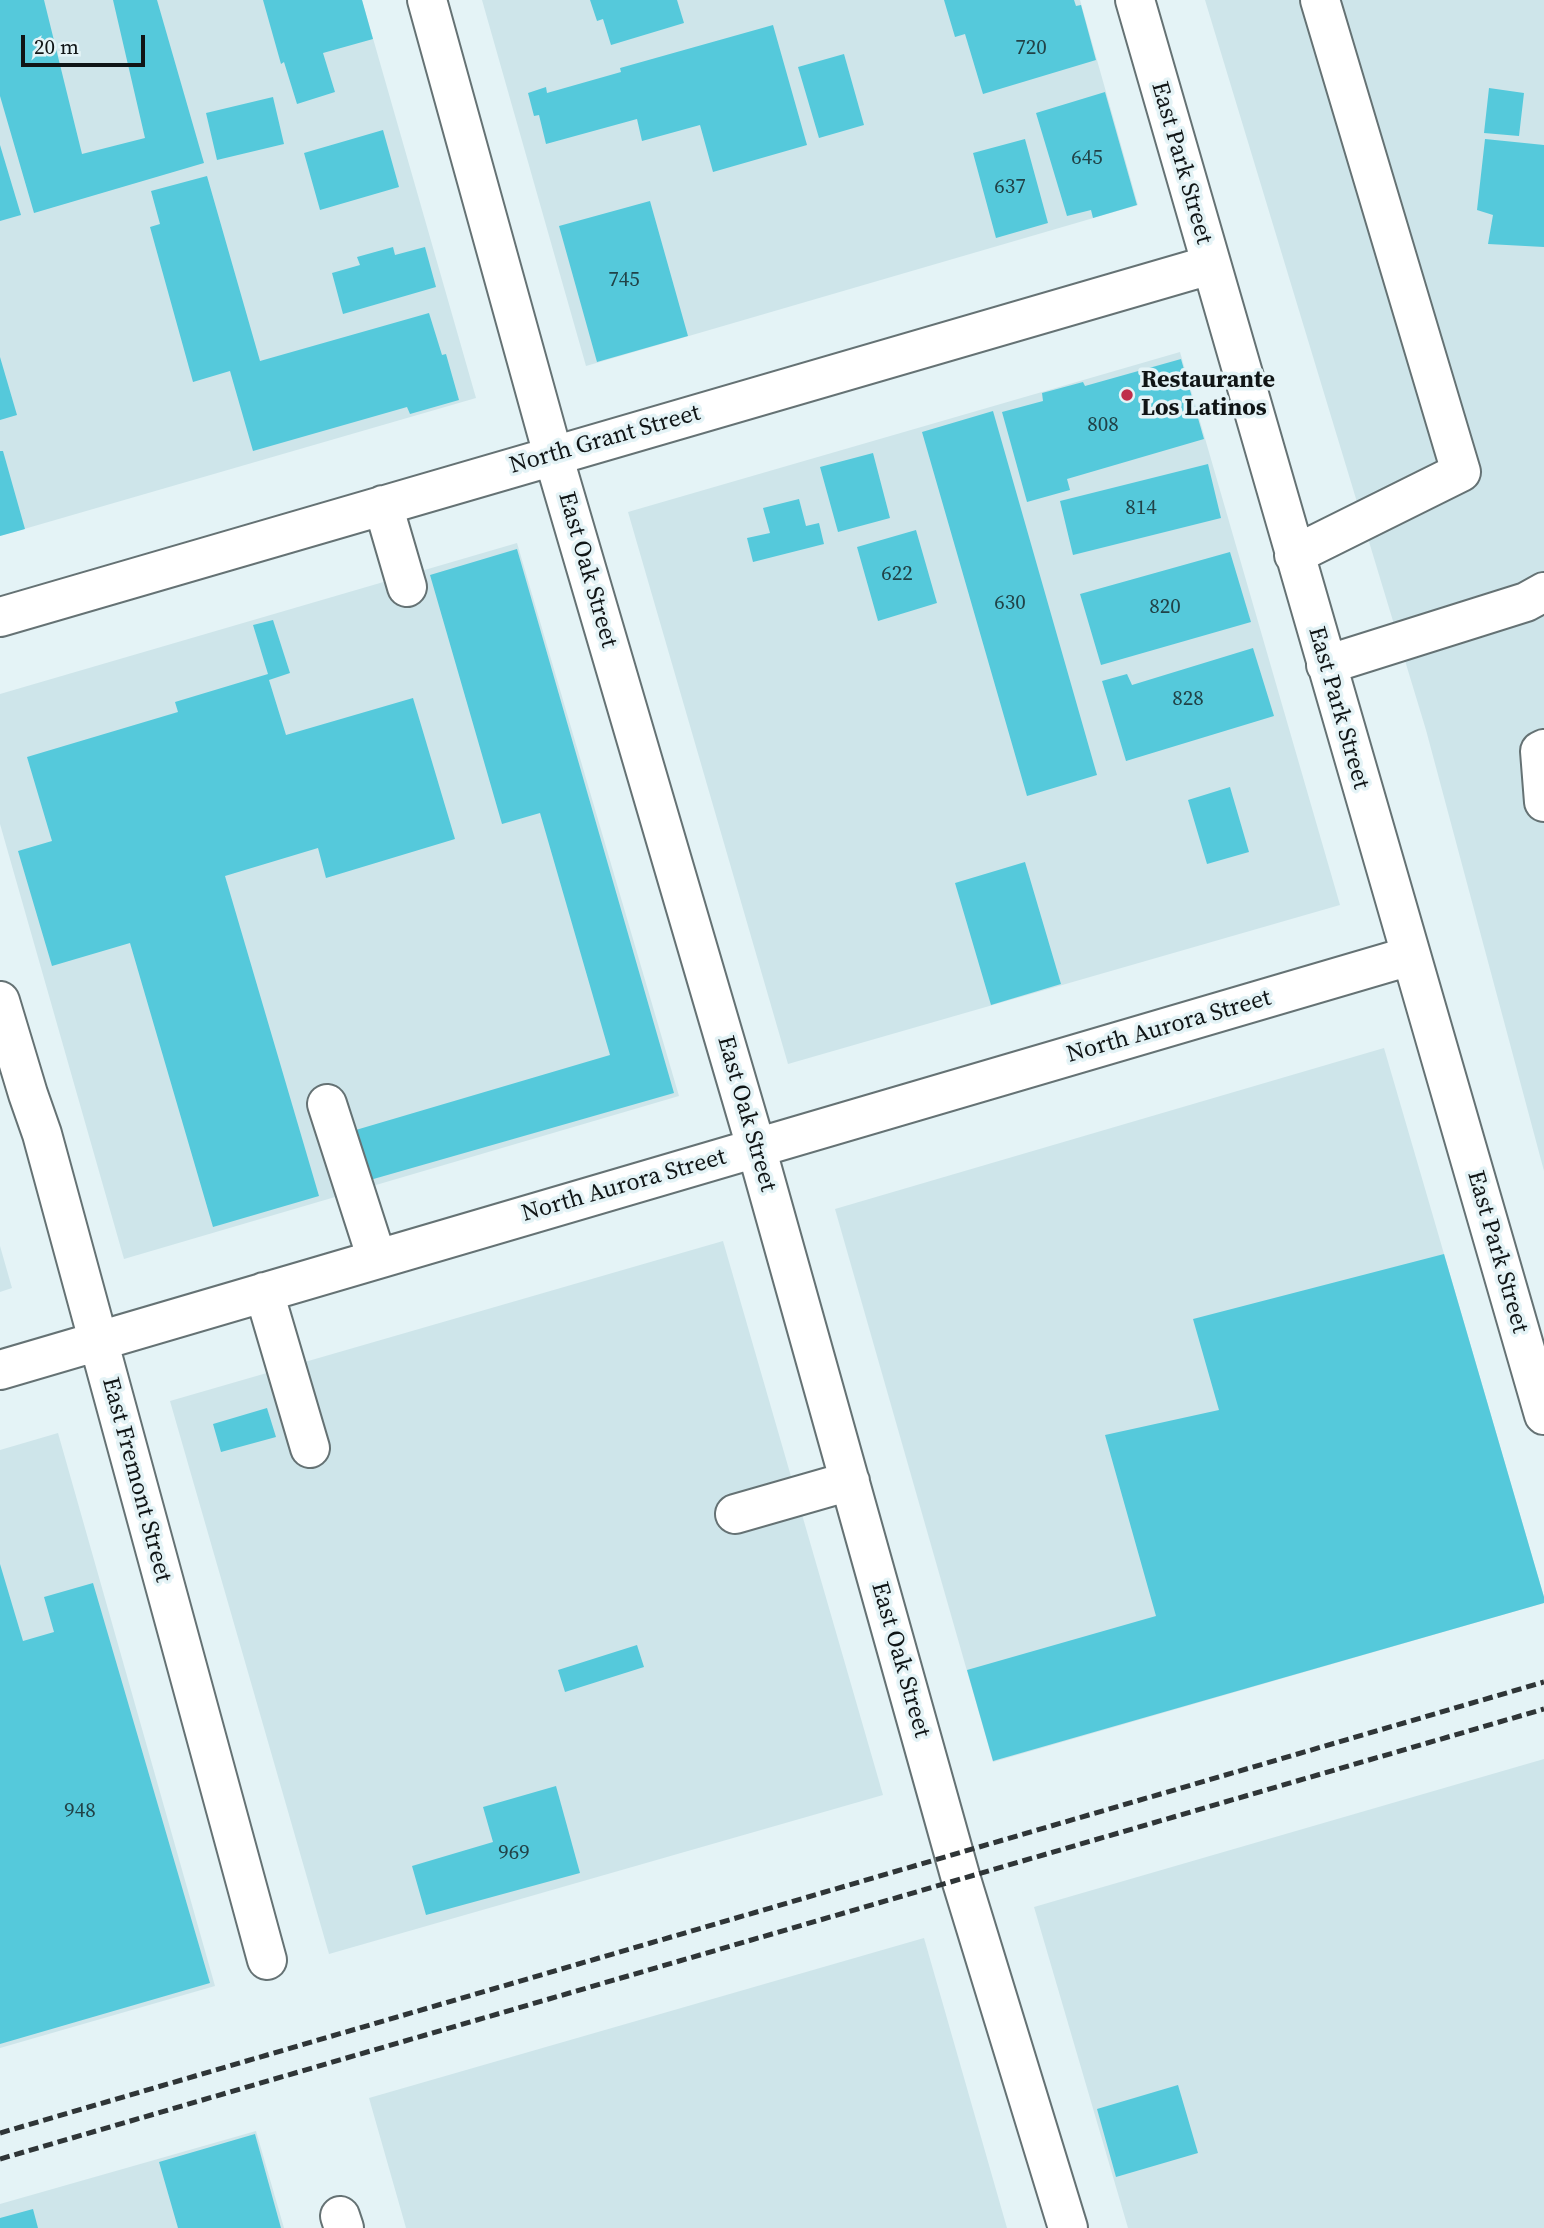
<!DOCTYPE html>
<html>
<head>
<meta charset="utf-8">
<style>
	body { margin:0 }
	#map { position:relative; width:1544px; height:2228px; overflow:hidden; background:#e4f3f6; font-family:"Source Serif 4",serif }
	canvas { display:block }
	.scale { position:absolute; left:21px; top:35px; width:124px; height:32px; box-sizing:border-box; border:4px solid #101516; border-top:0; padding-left:9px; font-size:21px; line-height:24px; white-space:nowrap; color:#101516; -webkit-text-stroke:5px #e4f3f6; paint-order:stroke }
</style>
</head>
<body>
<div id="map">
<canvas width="1544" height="2228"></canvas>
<div class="scale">20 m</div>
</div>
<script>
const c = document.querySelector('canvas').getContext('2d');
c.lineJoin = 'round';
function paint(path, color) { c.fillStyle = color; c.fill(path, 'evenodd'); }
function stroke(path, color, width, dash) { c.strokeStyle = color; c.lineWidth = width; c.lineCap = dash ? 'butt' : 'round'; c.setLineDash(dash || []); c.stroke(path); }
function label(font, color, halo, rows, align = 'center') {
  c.font = font + ' "Source Serif 4",serif'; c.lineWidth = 7; c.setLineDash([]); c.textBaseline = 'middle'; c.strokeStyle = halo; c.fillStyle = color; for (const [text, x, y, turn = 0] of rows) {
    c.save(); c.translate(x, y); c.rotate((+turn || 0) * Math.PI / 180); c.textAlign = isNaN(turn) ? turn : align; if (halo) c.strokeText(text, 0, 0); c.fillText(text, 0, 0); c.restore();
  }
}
paint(new Path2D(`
	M0,0H362L476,398L0,536Z
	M482,0H1080L1138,205L586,366Z
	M1205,0H1544V1171L1426,730Z
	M1180,352L1340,905L788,1064L628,512Z
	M517,543L679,1096L124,1259L0,824V694Z
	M1384,1048L1544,1597V1603L993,1762L835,1209Z
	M723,1241L883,1795L329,1954L170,1401Z
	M0,1246L12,1288L0,1292Z
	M58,1433L215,1986L0,2048V1450Z
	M1544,1759V2228H1128L1034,1907Z
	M924,1938L1007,2228H406L369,2098Z
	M256,2131L284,2228H0V2204Z`), '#cee5ea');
paint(new Path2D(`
	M0,0H44L82,154L145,138L113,0H157L204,163L34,213L0,96Z
	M263,0H362L373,39L323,53L335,92L297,104L284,62L281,64Z
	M590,0H677L684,23L611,45L603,19L597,21Z
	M944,0H1074L1076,6L1081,5L1096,60L983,94L965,34L955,37Z
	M773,25L807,145L713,172L700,125L642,141L637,119L546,144L539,115L534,116L528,93L546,87L547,93L621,72L620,68Z
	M844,54L864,125L819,138L798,67Z
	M1489,88L1524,93L1519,136L1484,133Z
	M1105,92L1137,205L1093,218L1091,210L1067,216L1036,113Z
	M273,97L284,144L217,160L206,113Z
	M383,130L399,187L320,210L304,153Z
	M1025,139L1048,223L996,238L973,153Z
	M1485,139L1544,145V247L1488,244L1493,215L1477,210Z
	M0,145L21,215L0,221Z
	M207,176L260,361L429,313L442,355L446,354L459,400L410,414L407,407L253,451L230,371L193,382L150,227L160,224L151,191Z
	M650,201L688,336L597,362L559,226Z
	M393,247L395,255L425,247L436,287L343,314L332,273L360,265L357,257Z
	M0,357L17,415L0,420Z
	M1181,359L1204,439L1067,479L1070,490L1027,502L1002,412L1043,401L1042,393L1083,382L1085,386Z
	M993,411L1097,775L1027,796L922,432Z
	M0,451H3L25,529L0,536Z
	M873,453L890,518L838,532L820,467Z
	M1208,464L1221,518L1073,555L1060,501Z
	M799,499L806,526L819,523L824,544L753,562L747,538L770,533L763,508Z
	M916,530L937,603L878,621L857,547Z
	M517,549L674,1093L363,1182L349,1132L610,1055L540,813L502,824L430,575Z
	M1230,552L1251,622L1101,665L1080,594Z
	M273,620L290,673L269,680L286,735L413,698L455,839L326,878L318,848L225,876L319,1196L213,1227L130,943L52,966L18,851L52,841L27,757L178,712L175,702L268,674L253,625Z
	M1253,648L1274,716L1126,761L1102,681L1127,674L1132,685Z
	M1230,787L1249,852L1207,864L1188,800Z
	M1025,862L1061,984L991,1005L955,883Z
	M1444,1254L1544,1597V1603L993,1761L967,1670L1156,1616L1105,1435L1219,1410L1193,1319Z
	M267,1408L276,1437L221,1452L213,1424Z
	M0,1564L23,1641L54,1632L44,1597L93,1583L210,1983L0,2044Z
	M637,1645L644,1667L565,1692L558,1670Z
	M556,1786L580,1873L426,1915L412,1866L493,1842L483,1807Z
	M1178,2085L1198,2153L1116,2177L1097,2109Z
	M255,2134L281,2228H178L159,2162Z
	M33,2209L38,2228H0V2218Z`), '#55c9db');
const minor = new Path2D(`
	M427,0L553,455L756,1147L961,1879L1068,2228
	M1135,0L1544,1415
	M383,505L407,587
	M1294,555L1461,472L1320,0
	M0,617L1210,265
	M1326,665L1526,602L1544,592
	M1544,749L1540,751L1544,802
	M0,1001L28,1094L42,1134L267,1960
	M327,1104L377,1259
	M264,1292L310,1448
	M0,1370L1410,956
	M735,1514L850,1481
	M340,2216L344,2228`);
stroke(minor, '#657274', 42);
stroke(minor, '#fff', 38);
stroke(new Path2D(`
	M0,2133L1544,1682
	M0,2159L1544,1709`), '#2f3537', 5, [10, 5]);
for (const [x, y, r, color] of [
	[1127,395,7,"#bf2e4b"]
]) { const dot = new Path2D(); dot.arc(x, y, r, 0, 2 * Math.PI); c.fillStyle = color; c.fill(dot); stroke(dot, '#e4f3f6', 2.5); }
label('21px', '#214247', null, [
	["720",1031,49],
	["645",1087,159],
	["637",1010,188],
	["745",624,281],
	["808",1103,426],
	["814",1141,509],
	["622",897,575],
	["630",1010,604],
	["820",1165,608],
	["828",1188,700],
	["948",80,1812],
	["969",514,1854]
]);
label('24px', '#101516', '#e4f3f6', [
	["East Park Street",1181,163,74],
	["North Grant Street",605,440,-16],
	["East Oak Street",587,570,74],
	["East Park Street",1338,708,74],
	["North Aurora Street",1169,1027,-16],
	["East Oak Street",746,1114,74],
	["North Aurora Street",624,1186,-16],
	["East Park Street",1497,1252,74],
	["East Fremont Street",136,1480,75],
	["East Oak Street",900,1660,74]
]);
label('bold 24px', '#101516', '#e4f3f6', [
	["Restaurante",1141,381],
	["Los Latinos",1141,409]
], 'left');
</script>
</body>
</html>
